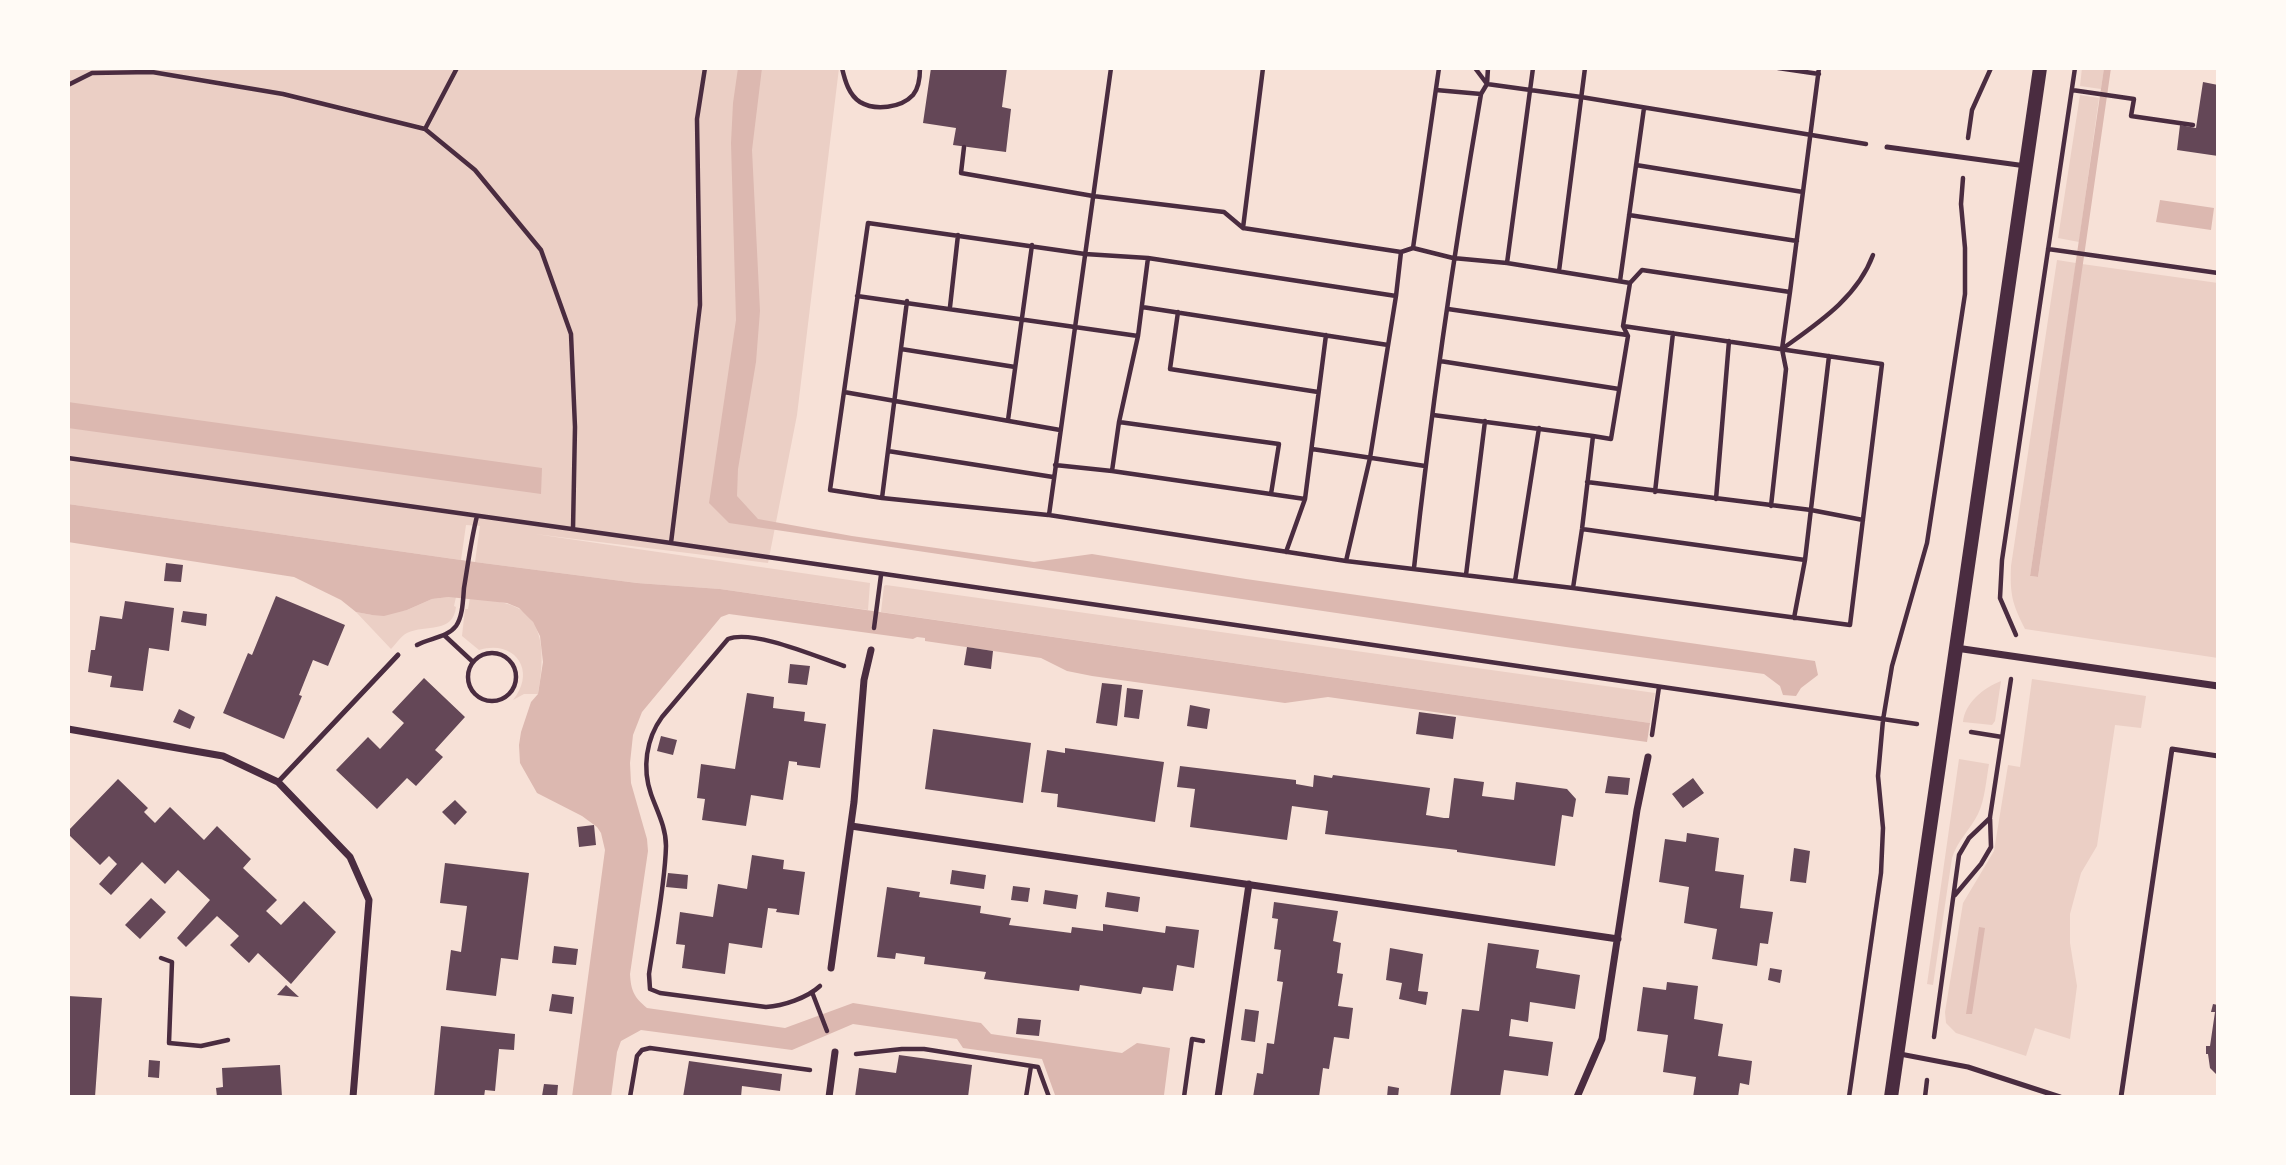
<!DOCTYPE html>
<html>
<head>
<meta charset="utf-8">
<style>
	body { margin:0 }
	#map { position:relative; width:2286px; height:1165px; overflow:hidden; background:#f7e1d7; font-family:"Fira Sans",sans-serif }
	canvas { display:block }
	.frame { position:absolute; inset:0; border:70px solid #fffaf5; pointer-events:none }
</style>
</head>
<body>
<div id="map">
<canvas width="2286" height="1165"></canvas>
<div class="frame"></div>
</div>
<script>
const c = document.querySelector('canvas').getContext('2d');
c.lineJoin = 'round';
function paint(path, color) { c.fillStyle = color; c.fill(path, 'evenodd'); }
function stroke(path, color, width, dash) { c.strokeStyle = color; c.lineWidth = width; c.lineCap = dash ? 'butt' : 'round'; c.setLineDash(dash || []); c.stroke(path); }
paint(new Path2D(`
	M68,68H839L797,415L768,563L535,534L870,583L868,610L720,589L637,583L475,562L480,526L466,525L461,560L68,504Z
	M2082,68H2104L2101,89L2080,86Z
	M2080,95L2099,98L2079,242L2058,238Z
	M2057,260L2076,263L2030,576L2038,577L2082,264L2218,283V658L2025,629C2012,603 2010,595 2011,566Z
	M886,585L1655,693L1650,723L881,612L884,586Z
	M449,597H456L454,606L456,607C453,634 426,624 407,633C401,636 396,644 391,649L356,612L372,615L407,610L432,599Z
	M470,598C482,600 496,600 508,604C548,616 544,661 538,694H524L513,700C537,671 515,639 479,650L462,636L465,609H468Z
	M2032,679L2146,696L2141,728L2115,725L2097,846L2081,873L2070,914V943L2077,986L2070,1039L2035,1028L2026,1056L1956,1033L1946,1023L1945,1012L1963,903L1994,851L2008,765L2020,767Z
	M2001,681L1995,721L1992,725L1963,722C1965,703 1983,688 2001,681Z
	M1959,759L1989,764C1986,781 1985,799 1978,814C1970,830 1957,841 1952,858L1933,985L1927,984Z`), '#ebcfc5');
paint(new Path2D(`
	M738,68H762L752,150L760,311L756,362L738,469L737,496L758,519L852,536L1034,562L1092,554L1246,579L1815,661L1818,675L1801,688L1796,696L1783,695L1780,686L1764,674L1566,647L729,523L709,503L736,320L731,143L733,103Z
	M2104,68H2111L2038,577L2030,576Z
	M2160,200L2214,208L2211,230L2156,222Z
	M68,402L542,468L541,494L68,428Z
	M68,504L475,562L637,583L720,589L1650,723L1647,742L1328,697L1285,703L1092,676L1067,671L1041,658L925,641V638L917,637L913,639L729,614L721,617L642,712L633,735L630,763L631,783L647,839L648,851L630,974C631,991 634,997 647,1008L785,1028L853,1003L981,1023L991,1034L1122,1053L1137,1043L1170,1048L1164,1095H1055L1042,1059L963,1048L957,1039L853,1024L792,1050L641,1030L621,1041L617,1052L611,1097H572L605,850L601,833L597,827L582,816L537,793L520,763L519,745L521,732L531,702L538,694L543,662L540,636L533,622L519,608L507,603L449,597L432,599L407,610L384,616L372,615L356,612L341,600L294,577L68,542Z
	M1979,927L1985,928L1972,1014H1966Z`), '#dcb8b0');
paint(new Path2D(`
	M931,68H1007L1002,107L1011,109L1006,152L953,145L956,128L923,123Z
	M2203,82L2218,85V156L2177,150L2180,125L2196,128Z
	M166,563L183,565L181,582L164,581Z
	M276,596L345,625L328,666L313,660L299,695L302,696L284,739L223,713L248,653L252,655Z
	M125,601L174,608L169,651L149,648L143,691L110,687L112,676L88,672L91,650H95L100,616L122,619Z
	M183,611L207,614L206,626L181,622Z
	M967,647L993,651L991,669L964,665Z
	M790,664L810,666L807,685L788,683Z
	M424,678L465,717L435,750L443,757L416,786L407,778L377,809L336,770L368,737L380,749L404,723L392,712Z
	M1102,683L1122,685L1117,726L1096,723Z
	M1127,688L1143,690L1139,719L1124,717Z
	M747,693L774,697L773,708L805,712L804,721L826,724L820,768L797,765V762L789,761L783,800L751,795L746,826L702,820L705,799L697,798L701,764L735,769Z
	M1190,705L1210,709L1207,729L1187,726Z
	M179,709L195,717L190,729L173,722Z
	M1419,712L1456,717L1453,739L1416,734Z
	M933,729L1031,743L1023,803L925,789Z
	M661,736L677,740L673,755L657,751Z
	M1065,748L1164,762L1155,822L1057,807L1058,794L1041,792L1047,750L1065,753Z
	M1180,766L1296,780V784L1313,787L1314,775L1332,778L1333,775L1430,788L1426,815L1444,818H1449L1454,778L1484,782L1482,796L1514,800L1516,782L1567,789L1576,799L1573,817L1562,815L1555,866L1457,852V850L1325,834L1328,811L1292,806L1287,840L1190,827L1195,789L1177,787Z
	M1608,776L1630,778L1628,795L1605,793Z
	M1693,778L1704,793L1683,808L1672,794Z
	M118,779L148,808L144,812L155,823L170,807L204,840L217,826L251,859L243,868L277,900L266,911L281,925L304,901L336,932L291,984L258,953L249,963L230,945L239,936L217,916L186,947L177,938L210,900L178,870L165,884L142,862L111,895L99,884L117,864L109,856L100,865L68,834V831Z
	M455,800L467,812L455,825L442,812Z
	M594,825L596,845L579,847L577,827Z
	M1687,833L1719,838L1715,871L1744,875L1740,908L1773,912L1768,944L1760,943L1757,966L1712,959L1717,929L1684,923L1689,887L1659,882L1665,839L1686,842Z
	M1794,848L1810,851L1806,883L1790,881Z
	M752,855L784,860L783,869L805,872L799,915L776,912L777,909L768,908L762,948L729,943L725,974L682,968L685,945L676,944L680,912L713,917L718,884L747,889Z
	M445,863L529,873L518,960L501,958L496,996L446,990L451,950L461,952L467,906L440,903Z
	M952,870L986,875L984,889L950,884Z
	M668,873L688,875L687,889L666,887Z
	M1013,886L1030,888L1028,902L1011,900Z
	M887,887L920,892L919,897L981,906L980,913L1011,918L1009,925L1025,927L1071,933L1072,927L1103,931V924L1165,933L1166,926L1199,930L1194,968L1177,965L1173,991L1143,987L1141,994L1080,985L1079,991L984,979L986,972L924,964L925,957L896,953L895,959L877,957Z
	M1045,890L1078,895L1076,909L1043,904Z
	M1107,892L1140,897L1138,912L1105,907Z
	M151,898L166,912L140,939L125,925Z
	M1274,902L1338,911L1333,941L1341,943L1337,973L1343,974L1338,1006L1353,1008L1349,1039L1334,1037L1329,1069L1323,1068L1319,1097H1253L1257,1073L1263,1074L1267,1043L1274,1044L1283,982L1277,981L1281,950L1274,949L1278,919L1272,918Z
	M1488,943L1539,950L1536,968L1580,975L1575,1009L1530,1002L1528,1022L1511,1019L1509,1036L1553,1042L1548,1076L1504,1070L1500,1097H1450L1462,1009L1479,1011Z
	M554,946L578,949L576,965L552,963Z
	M1390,948L1423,954L1418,991L1428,992L1426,1005L1399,999L1402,983L1386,980Z
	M1770,968L1782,970L1780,983L1768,980Z
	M1667,982L1698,986L1694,1019L1723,1024L1718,1056L1752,1061L1749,1085L1740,1083L1738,1097H1693L1696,1077L1663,1072L1668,1035L1637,1031L1643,987L1666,990Z
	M286,985L299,997L277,995Z
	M552,994L574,997L572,1014L549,1011Z
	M68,996L102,998L95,1097H68Z
	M2213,1004L2218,1005V1076L2210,1068L2208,1054H2206V1046H2210L2215,1012H2211Z
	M1245,1009L1259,1011L1255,1042L1241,1040Z
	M1018,1018L1041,1020L1039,1036L1016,1034Z
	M441,1026L515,1034L514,1050L499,1049L495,1091L485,1090L484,1097H434Z
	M899,1055L972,1065L968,1097H855L859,1068L896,1073Z
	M149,1060L160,1061L159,1078L148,1077Z
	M689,1061L782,1074L780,1091L742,1086L741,1097H683Z
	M280,1065L282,1097H217L216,1088L223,1087L222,1068Z
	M544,1084L558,1085L557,1097L542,1096Z
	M1388,1086L1399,1088L1398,1097H1387Z`), '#644757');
stroke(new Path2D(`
	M842,68C845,81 849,95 860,102C875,111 901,108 913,95C919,88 920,77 920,68
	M1111,68L1049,515L1346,561L1573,588L1850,625L1882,364L1623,326
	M1475,68L1487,84L1581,97L1866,144
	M1778,68L1819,74
	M68,85L92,73L152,72L283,94L425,129L475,170L541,250L571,334L575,427L573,529
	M1436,90L1481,94
	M2072,90L2134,99L2131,116L2193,125
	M425,129L457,68
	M1968,138L1972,110L1991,68
	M964,147L961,173L1093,196L1224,212L1243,228
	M1636,165L1803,192
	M1629,215L1797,241
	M1413,248L1439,68
	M2048,249L2218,273
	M1401,252L1413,248L1453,258L1507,263L1630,283L1623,326L1628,336L1611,439L1593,436L1582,529L1573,588
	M1507,263L1533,68
	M1559,271L1585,68
	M1620,281L1644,108
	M1630,283L1642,270L1790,292L1819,68
	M1790,292L1782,349C1818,323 1857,298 1873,255
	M857,296L1138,336L1148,258L1396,296L1401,252L1243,228L1263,68
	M907,301L882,498L830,490L868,223L1085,254L1148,258
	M950,307L958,235
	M1142,307L1388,345
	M1448,309L1627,335
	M1178,312L1170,369L1318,392
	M901,349L1015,367
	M1440,361L1619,389
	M844,392L1060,430
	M1433,415L1593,436
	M1008,420L1032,245
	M1119,422L1279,444L1271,494
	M1312,449L1425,466
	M888,451L1053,477
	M68,458L671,543L1917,724
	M1055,465L1112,471L1305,499
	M1112,471L1119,422L1138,336
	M1587,482L1811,510L1863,520
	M1655,492L1673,333
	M882,498L1048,515
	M1716,499L1729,341
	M1771,506L1786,369L1782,349
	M1582,529L1805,560L1829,356
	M671,543L700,305L697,119L705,68
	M1286,552L1305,499L1326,335
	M1346,561L1370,458L1396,296
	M1414,568C1431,410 1454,252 1481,94L1487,84L1488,68
	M1466,575L1485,421
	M1515,581L1539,428
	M1794,618L1805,560
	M874,628L881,575
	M444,635L473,662
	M2016,635L2000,598L2002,560L2075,68
	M417,645C429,638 447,638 456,626C463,616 463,599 464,588C468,564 471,540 477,516
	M468 677a24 24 0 1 1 48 0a24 24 0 1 1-48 0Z
	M1971,732L2002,737
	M1652,735L1659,687
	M1955,895L1981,864L1991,847L1990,817L2011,679
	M161,958L172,962L169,1043L201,1046L228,1040
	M820,986C807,998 783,1006 766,1007L660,993L650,989L649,974C655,934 665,886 666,846C666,827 657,811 651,794C642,768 646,739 662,717L728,639C753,629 817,657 844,666
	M812,992L827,1031
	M1934,1037L1959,855L1969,838L1990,818
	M856,1054L902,1049H924L1038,1067L1049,1097
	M630,1097L637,1056L642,1050L650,1048L810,1070
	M1026,1097L1031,1066
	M1184,1097L1192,1039L1203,1041
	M1849,1097L1881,873L1883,828L1878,776L1883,720L1892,666L1927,543L1965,294V248L1961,204L1963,178
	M1925,1097L1927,1080`), '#4a2c40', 4.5);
stroke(new Path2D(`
	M1887,147L2026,166
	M278,782L398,655
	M1900,1054L1968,1067L2060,1097
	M2121,1097L2172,749L2218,756`), '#4a2c40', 5);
stroke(new Path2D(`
	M1956,648L2218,686
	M68,729L223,756L278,782L350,857L369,900L353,1097
	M851,826L1618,939
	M831,968L854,802L864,680L871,650
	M829,1097L835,1052
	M1218,1097L1249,884
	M1577,1097L1602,1039L1637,810L1648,757`), '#4a2c40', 7);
stroke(new Path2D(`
	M1891,1097L2040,68`), '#4a2c40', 14);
</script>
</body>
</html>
